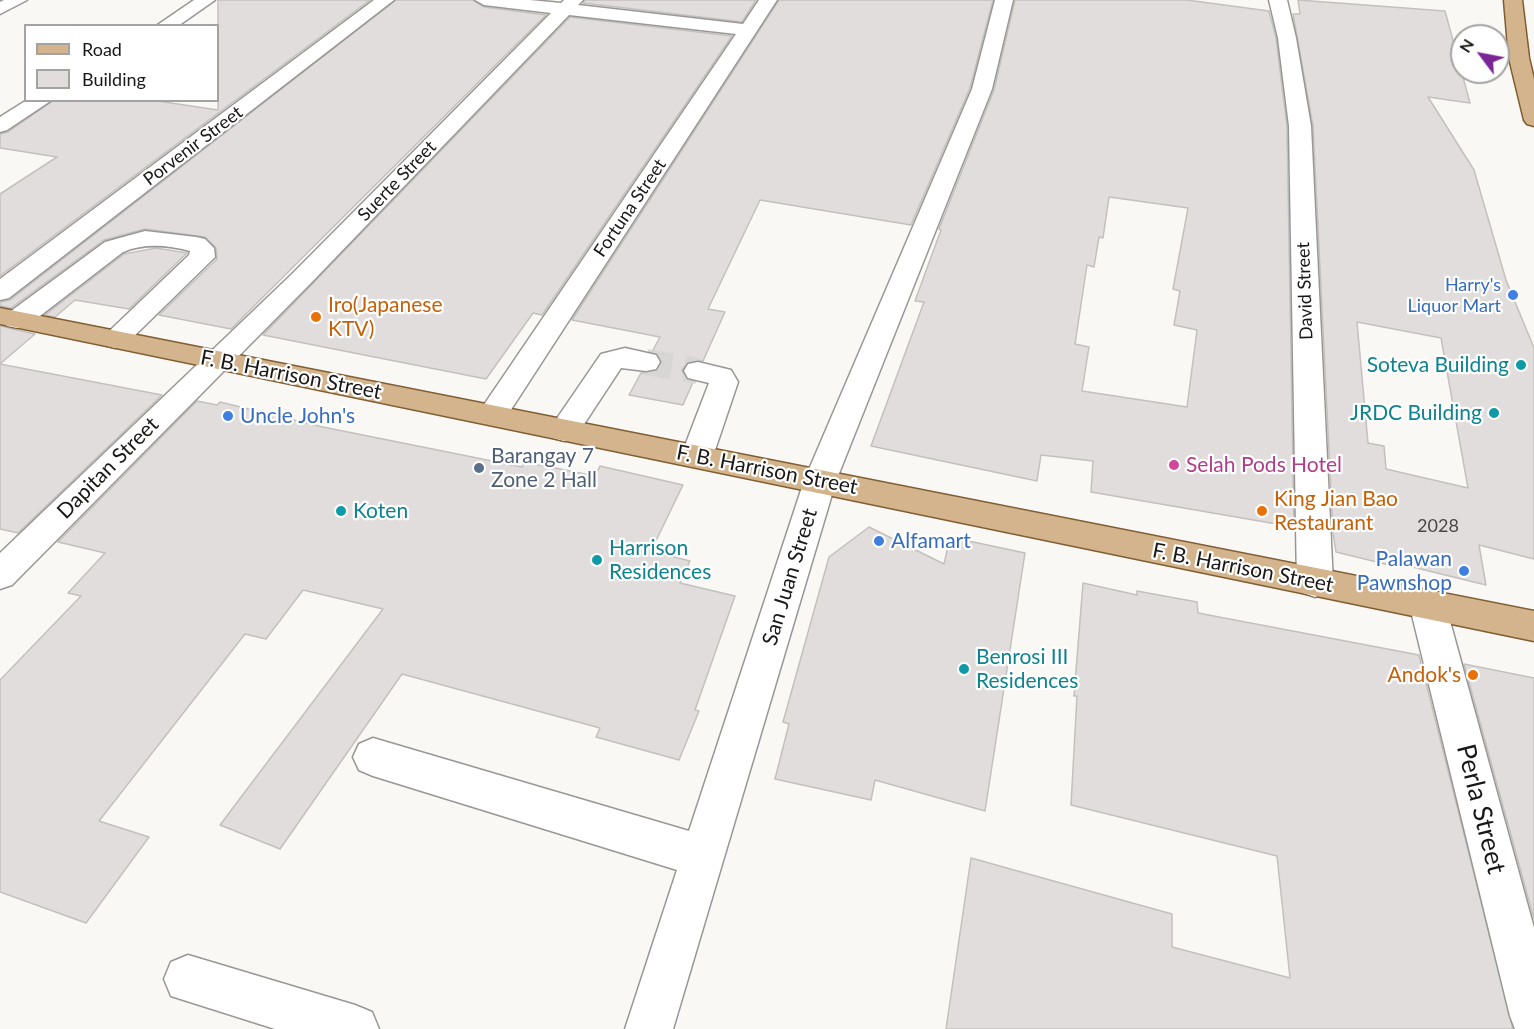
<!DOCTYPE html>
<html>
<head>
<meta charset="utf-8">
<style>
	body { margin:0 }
	#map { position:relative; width:1534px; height:1029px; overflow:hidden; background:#faf8f5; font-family:Lato,sans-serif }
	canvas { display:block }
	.legend { position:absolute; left:24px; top:24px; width:195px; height:78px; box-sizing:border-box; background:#fff; border:2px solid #a3a3a2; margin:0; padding:8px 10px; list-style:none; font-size:18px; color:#191817 }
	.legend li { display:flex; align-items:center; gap:12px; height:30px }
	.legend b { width:30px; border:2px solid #a3a3a2 }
	.north { position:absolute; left:1450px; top:24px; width:60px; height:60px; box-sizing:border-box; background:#fff; border:2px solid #a3a3a2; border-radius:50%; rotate:302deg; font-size:16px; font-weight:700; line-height:24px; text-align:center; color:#191817 }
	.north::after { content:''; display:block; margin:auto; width:21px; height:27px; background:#7b2695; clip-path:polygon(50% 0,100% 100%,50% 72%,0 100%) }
</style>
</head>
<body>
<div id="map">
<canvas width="1534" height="1029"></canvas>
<ul class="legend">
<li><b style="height:8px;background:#d4b48c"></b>Road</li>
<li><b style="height:16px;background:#e1dddc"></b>Building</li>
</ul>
<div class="north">N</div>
</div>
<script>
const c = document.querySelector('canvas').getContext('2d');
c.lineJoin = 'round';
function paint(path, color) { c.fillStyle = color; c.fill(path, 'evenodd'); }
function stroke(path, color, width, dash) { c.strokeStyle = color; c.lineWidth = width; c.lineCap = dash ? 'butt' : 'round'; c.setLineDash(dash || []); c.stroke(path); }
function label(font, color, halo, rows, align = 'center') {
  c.font = font + ' Lato,sans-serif'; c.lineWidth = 4.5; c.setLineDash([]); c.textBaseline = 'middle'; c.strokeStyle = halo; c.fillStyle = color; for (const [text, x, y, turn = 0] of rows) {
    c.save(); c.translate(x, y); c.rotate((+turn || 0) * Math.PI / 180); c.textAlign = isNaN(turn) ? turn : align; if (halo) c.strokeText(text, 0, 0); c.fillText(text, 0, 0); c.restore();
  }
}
const building = new Path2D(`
	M218,0H370L0,276V194L57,157L0,148V134L8,132L54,100H151L218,110Z
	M396,0H473L484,7L546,15L231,329L159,315L217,259L216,248L205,237L145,229L104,240L11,308L0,306V302L10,300Z
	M585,0H756L742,22L583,3Z
	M779,0H993L970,88L911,225L760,200L708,309L725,312L703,361L688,362L682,370L686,379L693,382L683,405L629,395L641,373L656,371L662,363L658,354L652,352L660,337L572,320Z
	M1015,0H1187L1269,11L1276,38L1287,126L1294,527L1091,492L1093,461L1041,455L1037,481L871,446L924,302L915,301L941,230L939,229L994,90ZM1109,197L1188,208L1173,289L1180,291L1174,325L1197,330L1187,407L1082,391L1089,347L1075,344L1087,265L1094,267L1099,237L1103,238Z
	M1298,0L1445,11L1470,103L1428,97L1474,170L1506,280L1534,348V559L1479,545L1486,585L1396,563L1397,567L1336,552L1333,533L1313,126L1293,14H1300ZM1357,322L1441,338L1468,488L1386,469L1384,446L1368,443Z
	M570,17L732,36L542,315L533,313L486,379L263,335Z
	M156,248L187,253L129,309L75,300L55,317L45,315L124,254Z
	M0,326L35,334L0,364L162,395L18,533L0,529Z
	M197,401L217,405L220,402L323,427L522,467L525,462L595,476L600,466L683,485L651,551L690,561L680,583L735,596L695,710L699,711L679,760L596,737L600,728L402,674L280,849L220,825L383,609L303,590L266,639L245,634L99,821L149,837L86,923L0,892V680L81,596L68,593L105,553L58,542Z
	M869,527L944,564L950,537L1025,553L985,811L875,780L871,800L775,779L789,724L783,722L829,557Z
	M1083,583L1137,595V591L1197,602L1198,613L1419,655L1513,1029H946L971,858L1172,914V947L1290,978L1277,856L1071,805L1077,696H1074Z
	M1464,664L1534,678V919Z`);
paint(building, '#e1dddc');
stroke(building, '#c3c0be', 1.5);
stroke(new Path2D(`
	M646,362L698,371`), '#d8d6d4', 26, [26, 13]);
const minor = new Path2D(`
	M4,0H27L0,14V2Z
	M194,0H215L178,26H156Z
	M374,0H394L9,298L0,300V279Z
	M475,0H530L561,3L564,0H583L578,5L743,24L759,0H777L503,422L492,425L481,422L477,415L736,34L569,15L310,284L12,585L0,589V553L292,274L551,13L484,5Z
	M995,0H1013L992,89L836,481L673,1029H625L677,870L373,776L359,770L353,757L359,744L373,738L689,831L804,481L972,89Z
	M1269,0H1287L1296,38L1311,126L1333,583L1327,593L1315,597L1303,593L1297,583L1289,126L1278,38Z
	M27,100H52L7,130L0,132V117Z
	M145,231L196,237L205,239L214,248L215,257L125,345L115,348L105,345L101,339L189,255L190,251C167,245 145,243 123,252L27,326L17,328L7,326L3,320L7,314L105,242Z
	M625,348L656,355L660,362L656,369L646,371L621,368L575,438L564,441L553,438L549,430L601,354Z
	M698,362L731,370L738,382L713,456L708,464L697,467L686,464L681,456L709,383L688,378L684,371L688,364Z
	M1427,588L1440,593L1445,603L1534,928V1029H1515L1510,1016L1409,603L1414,593Z
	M188,955L355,1005L372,1012L379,1029H275L171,996L164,979L171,962Z`);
const major = new Path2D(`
	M1504,0H1522L1529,58L1534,79V126L1527,124L1524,120L1509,58Z
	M0,308L1534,611V641L0,324Z`);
stroke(minor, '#999795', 3);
stroke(major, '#805d32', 3);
paint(minor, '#fff');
paint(major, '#d4b48c');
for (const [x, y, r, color] of [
	[1513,295,6,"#3f7fe0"],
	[316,317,6,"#e8710a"],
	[1521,365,6,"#0f9aa8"],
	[1494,413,6,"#0f9aa8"],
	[228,416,6,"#3f7fe0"],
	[1174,465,6,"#d1479c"],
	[479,468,6,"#5c6f8a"],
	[341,511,6,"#0f9aa8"],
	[1262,511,6,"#e8710a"],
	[879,541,6,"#3f7fe0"],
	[597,560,6,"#0f9aa8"],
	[1464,571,6,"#3f7fe0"],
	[964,669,6,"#0f9aa8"],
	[1473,675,6,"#e8710a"]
]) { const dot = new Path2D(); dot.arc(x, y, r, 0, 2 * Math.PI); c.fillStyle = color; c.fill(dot); stroke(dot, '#fff', 2); }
label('18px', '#191817', '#fff', [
	["Porvenir Street",193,146,-37],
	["Suerte Street",397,181,-46],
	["Fortuna Street",630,208,-56],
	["David Street",1305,291,-92]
]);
label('18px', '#366cbe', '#fff', [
	["Harry's",1501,285],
	["Liquor Mart",1501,306]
], 'right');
label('18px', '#4b4948', null, [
	["2028",1438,526]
]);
label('21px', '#c56008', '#fff', [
	["Iro(Japanese",328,305],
	["KTV)",328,329],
	["King Jian Bao",1274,499],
	["Restaurant",1274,523],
	["Andok's",1461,675,"right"]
], 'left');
label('21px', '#0d838f', '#fff', [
	["Soteva Building",1509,365,"right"],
	["JRDC Building",1482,413,"right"],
	["Koten",353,511],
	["Harrison",609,548],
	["Residences",609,572],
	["Benrosi III",976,657],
	["Residences",976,681]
], 'left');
label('21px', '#191817', '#fff', [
	["F. B. Harrison Street",291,375,11],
	["Dapitan Street",108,468,-45],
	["F. B. Harrison Street",767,470,11],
	["F. B. Harrison Street",1243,568,11],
	["San Juan Street",790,577,-73]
]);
label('21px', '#366cbe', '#fff', [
	["Uncle John's",240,416],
	["Alfamart",891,541],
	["Palawan",1452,559,"right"],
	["Pawnshop",1452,583,"right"]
], 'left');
label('21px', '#4e5e75', '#fff', [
	["Barangay 7",491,456],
	["Zone 2 Hall",491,480]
], 'left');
label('21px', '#b23c85', '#fff', [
	["Selah Pods Hotel",1186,465]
], 'left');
label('26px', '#191817', '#fff', [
	["Perla Street",1481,809,76]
]);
</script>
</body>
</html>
